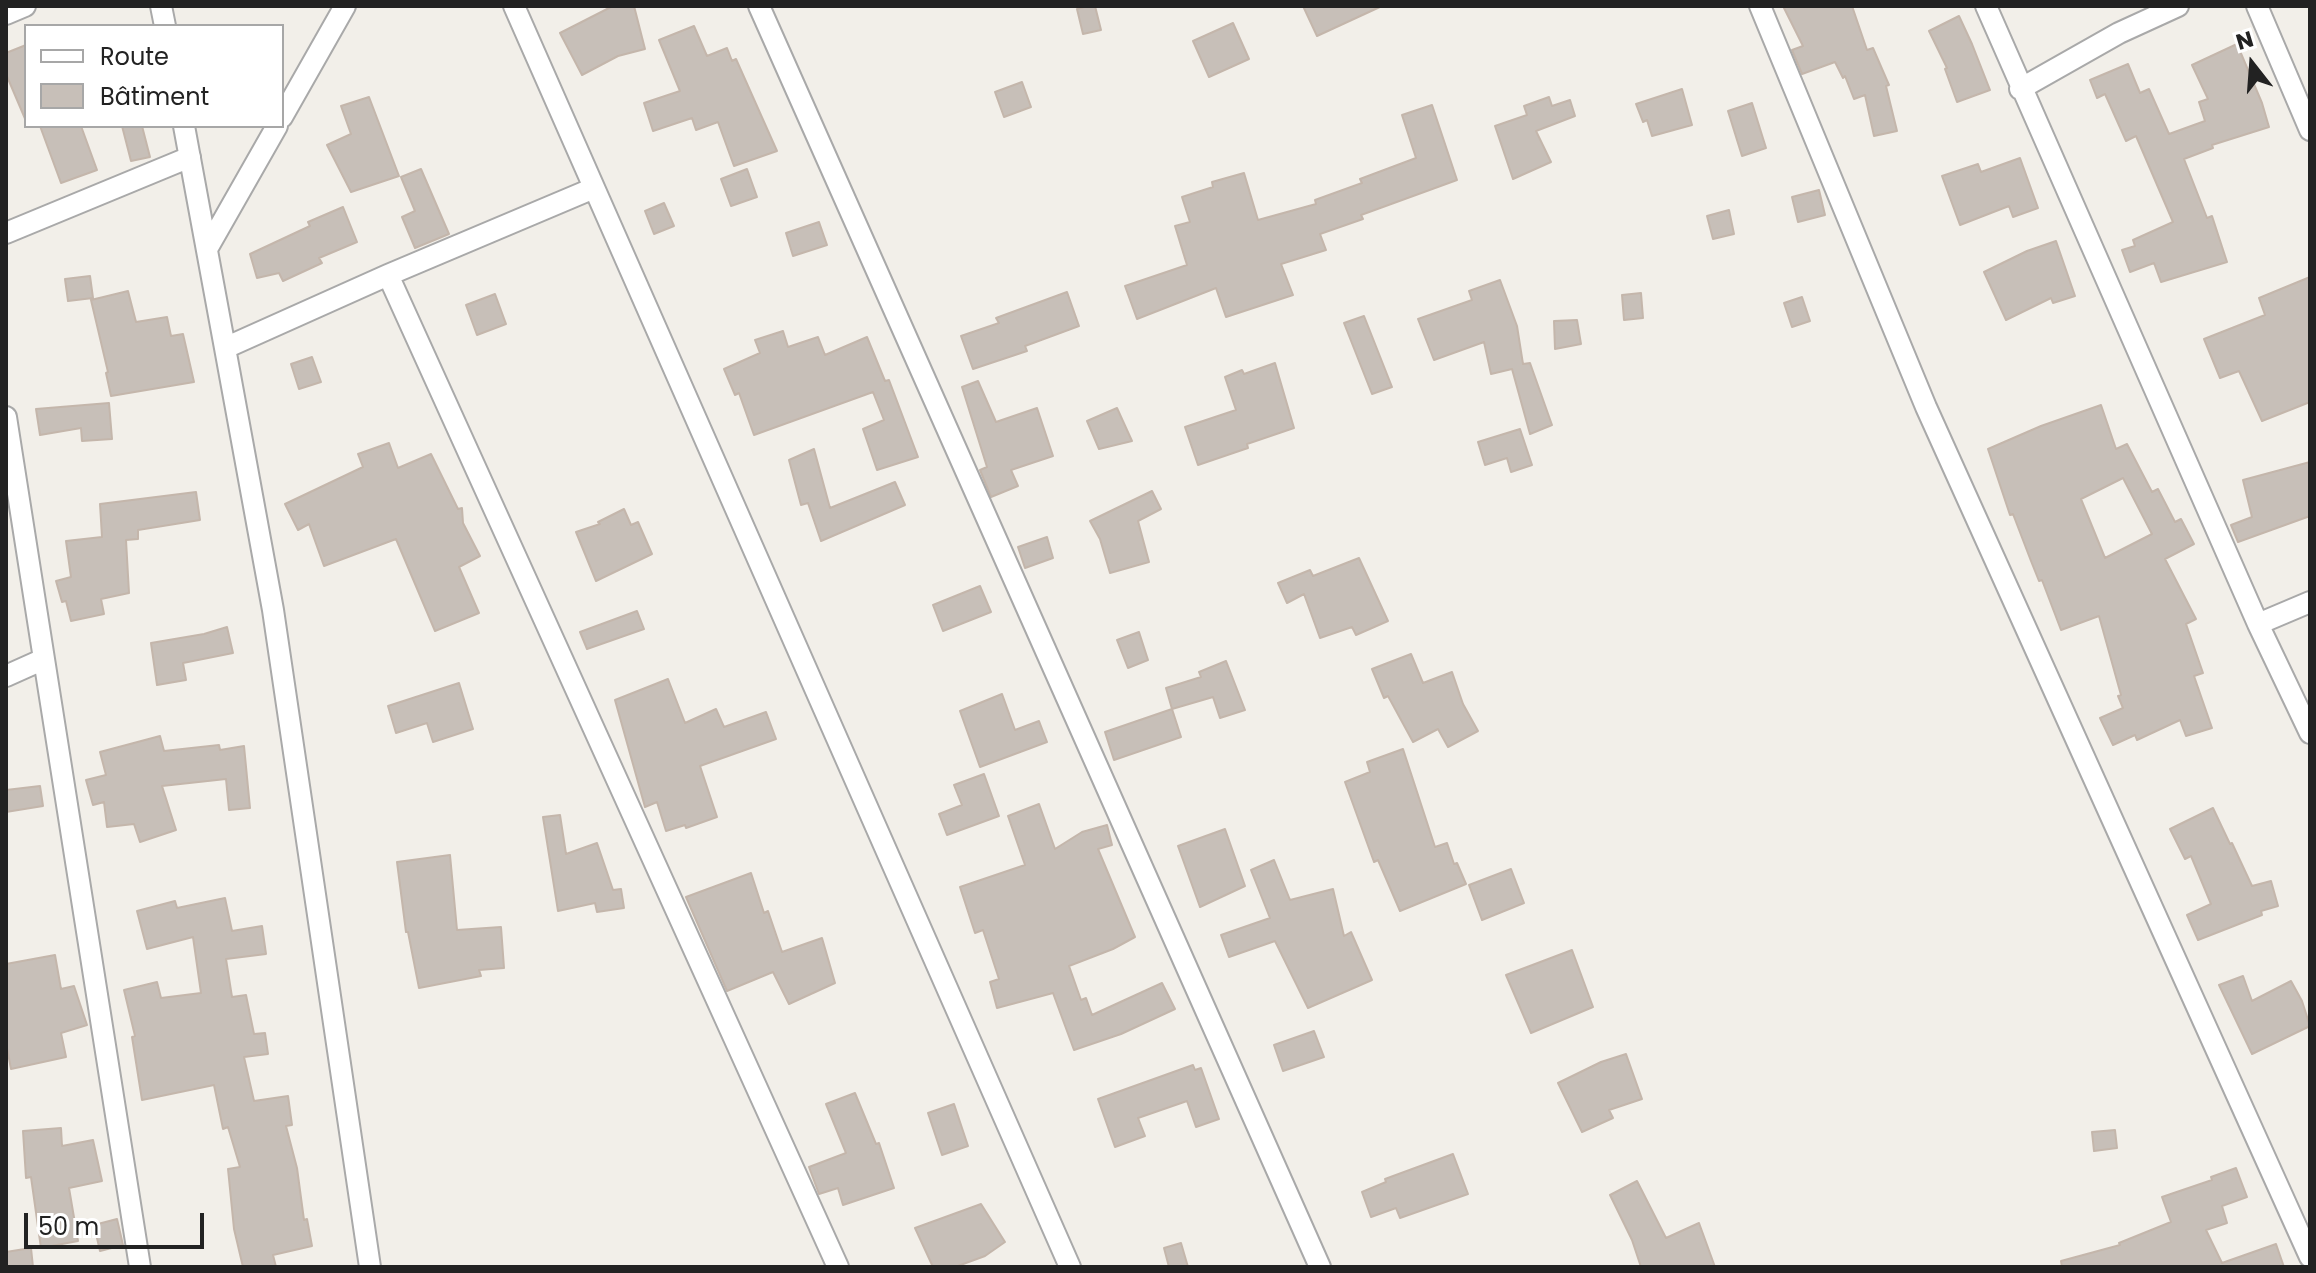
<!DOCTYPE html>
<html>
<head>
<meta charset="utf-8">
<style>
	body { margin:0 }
	#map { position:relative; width:2316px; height:1273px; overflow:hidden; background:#f2efe9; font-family:Poppins,sans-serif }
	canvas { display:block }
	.frame { position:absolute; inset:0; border:8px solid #222; pointer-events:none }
	.legend { position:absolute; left:24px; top:24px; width:260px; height:104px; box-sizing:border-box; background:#fff; border:2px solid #a7a7a7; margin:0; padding:10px 14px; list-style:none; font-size:24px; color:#222 }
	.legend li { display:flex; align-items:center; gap:16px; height:40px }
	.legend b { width:40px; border:2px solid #a7a7a7 }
	.north { position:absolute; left:2212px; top:24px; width:80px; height:80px; -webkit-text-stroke:6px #fff; paint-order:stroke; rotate:343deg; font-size:22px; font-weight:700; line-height:32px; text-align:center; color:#222 }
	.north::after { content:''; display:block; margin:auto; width:28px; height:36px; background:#222; clip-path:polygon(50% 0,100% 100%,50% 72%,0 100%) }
	.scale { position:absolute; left:24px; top:1213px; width:180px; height:36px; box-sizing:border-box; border:4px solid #222; border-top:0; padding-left:10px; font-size:24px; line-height:28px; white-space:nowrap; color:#222; -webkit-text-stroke:6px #fff; paint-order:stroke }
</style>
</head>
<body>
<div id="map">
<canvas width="2316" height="1273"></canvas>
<div class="frame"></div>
<ul class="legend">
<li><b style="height:10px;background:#fff"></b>Route</li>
<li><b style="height:22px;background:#c7bfb8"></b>Bâtiment</li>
</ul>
<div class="north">N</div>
<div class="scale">50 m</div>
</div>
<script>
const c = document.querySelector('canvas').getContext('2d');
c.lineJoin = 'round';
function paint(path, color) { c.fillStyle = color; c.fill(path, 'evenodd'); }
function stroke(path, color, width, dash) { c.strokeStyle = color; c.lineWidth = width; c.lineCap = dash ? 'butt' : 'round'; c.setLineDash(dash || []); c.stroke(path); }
const building = new Path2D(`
	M613,6H634L645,49L618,56L582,75L560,33Z
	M1088,6H1095L1101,30L1083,34L1077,9Z
	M1303,6H1382L1317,36Z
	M1783,6H1852L1867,50L1873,48L1889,85L1886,86L1897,131L1874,136L1865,95L1854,99L1845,76L1843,78L1835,62L1802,74L1792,50L1803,46Z
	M1959,16L1972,44L1990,90L1957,102L1945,69L1947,68L1929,31Z
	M1233,23L1249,59L1209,77L1193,41Z
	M694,26L707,56L727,48L732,61L736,59L777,151L734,166L718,122L696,130L692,118L653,131L644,103L680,91L659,40Z
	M2237,44L2262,103L2269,127L2212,145L2213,148L2184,159L2207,218L2212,216L2227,262L2161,282L2154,263L2130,272L2122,250L2135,246L2133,240L2173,222L2136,136L2126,141L2105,94L2097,98L2090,80L2128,64L2140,93L2149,89L2169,134L2205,121L2199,102L2208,99L2192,65Z
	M26,45V121L6,74V53Z
	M1022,82L1031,107L1004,117L995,92Z
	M1682,89L1692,125L1652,136L1647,120L1643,122L1636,104Z
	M369,97L399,176L351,192L327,145L351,134L341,106Z
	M1549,97L1552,106L1570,100L1575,116L1536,131L1551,162L1513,179L1495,126L1527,115L1524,106Z
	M1752,103L1766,148L1742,156L1728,111Z
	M1432,105L1457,180L1361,215L1363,219L1320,234L1326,250L1281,264L1293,295L1226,317L1216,288L1137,319L1125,286L1187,265L1175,226L1190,222L1182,197L1213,187L1212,182L1244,173L1258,220L1316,204L1315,200L1362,183L1360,179L1416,158L1402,115Z
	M40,126H81L97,170L61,183Z
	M122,126H142L150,157L131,161Z
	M2020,158L2038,208L2013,217L2009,206L1960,225L1942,176L1978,164L1981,172Z
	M421,169L449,234L415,248L402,217L415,211L401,177Z
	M747,169L757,197L731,206L721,179Z
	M1819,190L1825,215L1798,222L1792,197Z
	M664,203L674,226L654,234L645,211Z
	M343,207L357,242L319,258L322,263L283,281L279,273L257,278L250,254L310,226L308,222Z
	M1729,210L1734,234L1713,239L1707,216Z
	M819,222L827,245L793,256L786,233Z
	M2056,241L2075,296L2053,303L2051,298L2006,320L1984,272L2027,251Z
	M90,276L93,298L68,301L65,279Z
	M2310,277V402L2262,421L2239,371L2220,378L2204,339L2265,315L2259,298Z
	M1500,280L1517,326L1523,364L1530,363L1552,425L1530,434L1512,369L1491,374L1484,342L1434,360L1418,319L1472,300L1469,291Z
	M128,291L136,322L167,317L171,336L183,334L194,382L111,396L106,373L108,372L91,300Z
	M1067,292L1079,326L1025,346L1027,351L973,369L961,336L999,323L996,318Z
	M1641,293L1643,318L1624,320L1622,295Z
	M495,294L506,324L477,335L466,305Z
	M1802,297L1810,321L1792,327L1784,303Z
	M1364,316L1392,387L1372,394L1344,323Z
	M1577,320L1581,344L1555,349L1554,321Z
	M783,331L788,347L818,337L825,355L867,337L885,381L889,380L918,457L877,470L863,429L884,420L873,392L754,435L739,393L735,395L724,369L760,353L755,340Z
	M312,357L321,382L299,389L291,364Z
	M1275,363L1294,428L1247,444L1248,448L1198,465L1185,427L1236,410L1225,377L1242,370L1244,374Z
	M978,381L996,422L1037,408L1053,456L1011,470L1018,486L991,497L980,470L987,467L962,387Z
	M109,403L112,439L82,441L81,428L40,435L36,409Z
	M2101,405L2116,449L2127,444L2152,492L2158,489L2175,522L2181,519L2194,544L2165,559L2196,619L2186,624L2203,673L2194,676L2212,728L2186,736L2180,720L2137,740L2135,735L2113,745L2100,718L2123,708L2118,696L2121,695L2099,616L2061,630L2042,580L2039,581L2031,561L2013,514L2010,515L1988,449L2041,426ZM2123,478L2152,534L2105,558L2081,499Z
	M1117,408L1132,441L1099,449L1087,421Z
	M1520,429L1532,465L1511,472L1507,458L1485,465L1478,442Z
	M389,443L398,468L431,454L458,509L462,508L463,523L480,556L459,567L479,613L435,631L396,539L324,566L309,524L298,530L285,504L363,467L358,454Z
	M814,449L830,508L895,482L905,505L821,541L808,503L801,505L789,460Z
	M2310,462V516L2238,542L2231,525L2252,517L2243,480Z
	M1152,491L1161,509L1138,521L1149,562L1110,573L1100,539L1090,521Z
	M196,492L200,520L138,530V539L126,540L129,593L101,599L104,614L71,621L66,601L62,602L56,581L71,577L66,541L102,537L100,504Z
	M624,509L631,525L638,522L652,554L596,581L576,532L600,524L598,522Z
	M1047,537L1053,558L1025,568L1018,547Z
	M1359,558L1388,621L1356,635L1352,627L1320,638L1304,594L1287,603L1278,583L1310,570L1313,576Z
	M980,586L991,612L943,631L933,605Z
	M637,611L644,629L587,649L580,632Z
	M227,627L233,653L183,663L186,680L157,685L151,643L204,634Z
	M1139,632L1148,660L1128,668L1117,640Z
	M1411,654L1423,683L1452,672L1463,704L1478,731L1448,747L1438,729L1413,742L1388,696L1384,698L1372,669Z
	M1226,661L1245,710L1220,718L1213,697L1172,709L1166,688L1201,677L1199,672Z
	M668,679L685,723L716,709L724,727L766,712L776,739L700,766L717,817L686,828L685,825L666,831L657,802L645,807L615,700Z
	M459,683L473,729L433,742L427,723L396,733L388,706Z
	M1002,694L1015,730L1039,721L1047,742L980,767L960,711Z
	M1172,709L1181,737L1114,760L1105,732Z
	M160,736L164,751L219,745L220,750L244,746L250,808L229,810L226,779L162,786L176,830L140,842L134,824L107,827L104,802L93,805L86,780L106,775L100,752Z
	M1403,749L1435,847L1447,843L1454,864L1457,863L1466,884L1400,911L1378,860L1374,862L1345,782L1370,772L1367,762Z
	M984,774L999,816L947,835L939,814L962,805L954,785Z
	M40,786L43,806L6,812V790Z
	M1039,804L1055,849L1082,832L1107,825L1112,845L1098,849L1135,937L1113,949L1069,966L1081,1000L1086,998L1092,1015L1162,983L1175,1009L1121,1034L1074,1050L1053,993L997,1008L990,982L999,979L983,930L975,933L960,887L1025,865L1008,816Z
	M2213,808L2230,844L2232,843L2252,886L2271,881L2278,906L2261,911L2262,915L2198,940L2187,915L2211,904L2191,856L2185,859L2170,829Z
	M560,815L566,854L597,843L613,890L621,889L624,908L597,912L595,903L558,911L543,817Z
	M1225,829L1245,886L1200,907L1178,846Z
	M450,855L457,930L501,927L504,968L479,970L481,976L419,988L408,932H406L397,862Z
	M1274,860L1290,900L1333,889L1344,936L1351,932L1372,980L1308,1008L1275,941L1229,957L1221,935L1270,918L1251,870Z
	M1511,869L1524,903L1482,920L1469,885Z
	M751,873L764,913L768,911L782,952L822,938L835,983L789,1004L773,972L727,991L686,897Z
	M225,898L232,931L262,926L266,954L226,959L232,997L246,995L254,1034L265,1033L268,1054L244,1057L254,1101L288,1096L292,1125L286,1126L297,1168L304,1220L307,1219L312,1246L273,1255L276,1267H243L234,1229L228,1169L240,1167L228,1127L223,1129L214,1085L142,1100L132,1037L135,1036L124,990L157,982L161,998L201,993L193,937L147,949L137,911L175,901L177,908Z
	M1572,950L1593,1007L1531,1033L1506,975Z
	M55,955L61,989L74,986L87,1025L61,1033L66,1057L11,1069L6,1043V964Z
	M2243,976L2252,1001L2291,981L2302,1001L2310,1026L2252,1054L2219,985Z
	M1314,1031L1324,1057L1283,1071L1274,1045Z
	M1626,1054L1642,1099L1609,1110L1613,1118L1582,1132L1558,1083L1601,1062Z
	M1193,1065L1195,1070L1201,1068L1219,1119L1196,1127L1187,1101L1138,1118L1145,1136L1115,1147L1098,1099Z
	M855,1093L876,1144L879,1143L894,1188L843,1205L838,1188L819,1194L809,1167L846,1153L826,1104Z
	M954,1104L968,1146L942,1155L928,1113Z
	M61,1128L62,1146L93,1140L102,1181L69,1188L78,1241L41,1248L31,1177L26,1178L23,1131Z
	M2115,1130L2117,1148L2094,1151L2092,1132Z
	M1453,1154L1468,1194L1400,1218L1396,1208L1371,1217L1362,1192L1386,1182L1385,1179Z
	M2236,1168L2247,1197L2222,1206L2227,1223L2206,1230L2222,1263L2276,1244L2284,1267H2062L2061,1261L2120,1245L2119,1243L2171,1222L2162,1197L2212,1180L2211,1177Z
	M1637,1181L1666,1238L1699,1223L1715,1267H1641L1632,1240L1610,1195Z
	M981,1204L1005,1242L985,1256L955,1267H933L915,1228Z
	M117,1219L123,1245L100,1251L94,1225Z
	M1181,1243L1188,1267H1169L1164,1248Z
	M31,1248L33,1267H6V1252Z`);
paint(building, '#c7bfb8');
stroke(building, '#c4b6ab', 2);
const street = new Path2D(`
	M161,6L165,26
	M514,6L1070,1267
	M759,6L1320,1267
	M1760,6L1926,407L2310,1257
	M1986,6L2258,624L2310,733
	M2257,6L2310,130
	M6,14L25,6
	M2020,89L2119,33L2178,6
	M282,117L345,6
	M184,126L225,348L388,275L594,188
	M6,233L190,157
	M207,249L277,126
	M388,275L838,1267
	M225,348L273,610L370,1267
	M6,417L11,449L6,451
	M2258,624L2310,602
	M44,659L140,1267
	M6,676L44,659L11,449`);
stroke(street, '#a9a9a9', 24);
stroke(street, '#fff', 20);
</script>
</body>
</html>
